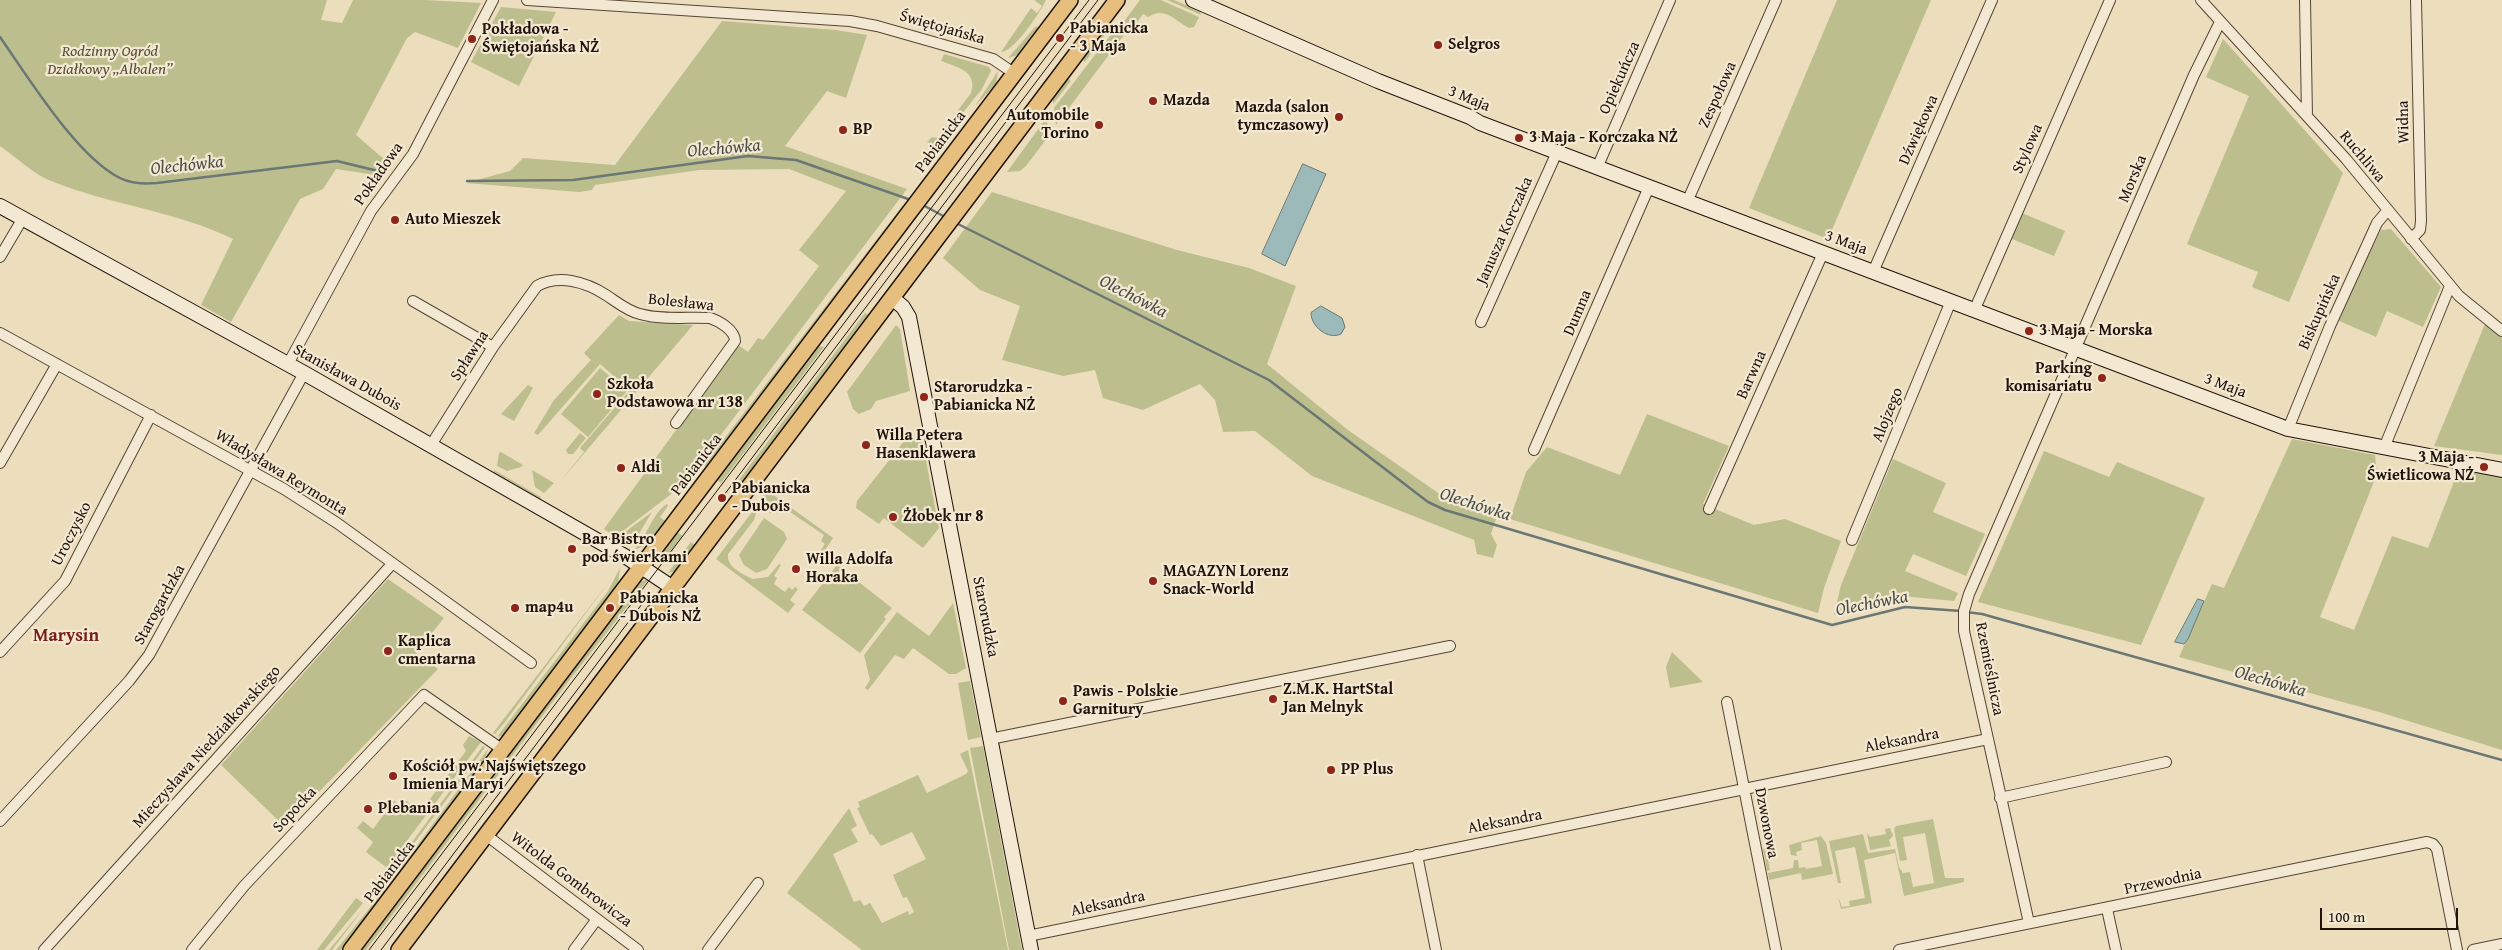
<!DOCTYPE html>
<html>
<head>
<meta charset="utf-8">
<style>
	body { margin:0 }
	#map { position:relative; width:2502px; height:950px; overflow:hidden; background:#ecddbc; font-family:"Gentium Book Plus",serif }
	canvas { display:block }
	.scale { position:absolute; left:2320px; top:908px; width:138px; height:22px; box-sizing:border-box; border:2px solid #20130a; border-top:0; padding-left:6px; font-size:15px; line-height:18px; white-space:nowrap; color:#20130a; -webkit-text-stroke:4px #f3e9d3; paint-order:stroke }
</style>
</head>
<body>
<div id="map">
<canvas width="2502" height="950"></canvas>
<div class="scale">100 m</div>
</div>
<script>
const c = document.querySelector('canvas').getContext('2d');
c.lineJoin = 'round';
function paint(path, color) { c.fillStyle = color; c.fill(path, 'evenodd'); }
function stroke(path, color, width, dash) { c.strokeStyle = color; c.lineWidth = width; c.lineCap = dash ? 'butt' : 'round'; c.setLineDash(dash || []); c.stroke(path); }
function label(font, color, halo, rows, align = 'center') {
  c.font = font + ' "Gentium Book Plus",serif'; c.lineWidth = 4.5; c.setLineDash([]); c.textBaseline = 'middle'; c.strokeStyle = halo; c.fillStyle = color; for (const [text, x, y, turn = 0] of rows) {
    c.save(); c.translate(x, y); c.rotate((+turn || 0) * Math.PI / 180); c.textAlign = isNaN(turn) ? turn : align; if (halo) c.strokeText(text, 0, 0); c.fillText(text, 0, 0); c.restore();
  }
}
paint(new Path2D(`
	M0,0H327L321,20L342,23L353,0H425L481,3L458,48L415,32L407,38L356,135L392,166L382,176L336,169L323,189L300,199L231,322L201,305L233,239C176,211 110,205 51,181C33,174 16,157 0,146Z
	M1034,0H1046C1041,11 1014,52 1001,52L1031,8L1037,13L1042,6Z
	M1140,0H1161L1199,17L1194,27L1189,28C1174,20 1165,6 1148,17L1143,14L1128,34L1119,28Z
	M1167,0H1174L1200,11L1201,15Z
	M1837,0H1931L1828,239L1749,208Z
	M501,7L556,12L519,86L471,62Z
	M722,21L836,30L867,35L846,98L827,91L785,146L907,189L683,485L615,537L604,529L738,345L748,352L758,338L763,340L819,266L799,250L846,191L789,169L699,170L595,185L592,190L579,192L466,183L510,171L523,158L615,165Z
	M1036,26L1039,28L1018,55L1008,58Z
	M1105,27L1104,36L1085,62L1082,59Z
	M1117,30L1124,35L1056,125L1054,108L1109,37Z
	M2223,39L2343,173L2289,302L2252,287L2258,272L2187,244L2249,96L2206,77Z
	M944,54L989,67L991,71L982,89L940,141L936,145L927,142L932,137L937,138L971,93C978,71 957,67 941,61Z
	M998,71L996,84L975,106Z
	M1067,78L1071,81L1053,104V96Z
	M1047,117L1048,137L1026,166L1020,171L1007,172Z
	M992,192L1177,250L1249,268L1296,286L1267,364L1348,430L1441,495L1451,502L1496,519L1491,534L1497,545L1493,558L1477,554L1474,540L1312,476L1255,431L1223,432L1215,400L1200,384L1143,410L1103,398L1095,370L1063,376L1002,360L1020,306L980,290L943,258Z
	M903,205L904,206L707,467L704,465Z
	M2022,213L2065,231L2054,256L2012,239Z
	M2391,229L2441,287L2423,327L2387,311L2376,337L2337,320L2381,230Z
	M865,313L870,316L736,492L732,489Z
	M619,315L629,321L693,325L559,483L584,452L580,448L630,390L600,364L538,435L534,433L554,400L591,360L584,353Z
	M2485,324L2502,338V455L2434,446Z
	M896,325L900,329L910,391L876,401L871,409L859,414L853,409L847,392Z
	M818,346L824,347L721,483L717,480Z
	M600,368L627,391L588,437L561,414Z
	M528,385L533,388L514,421L501,414Z
	M1647,414L1729,446L1703,504L1754,525L1785,519L1841,541L1824,588L1818,613L1510,519L1526,472L1547,447L1620,475Z
	M580,433L586,438L573,454H568L566,450Z
	M921,435L939,528L923,548L884,518L879,524L856,508L857,501L905,440Z
	M2292,439L2375,455L2377,474L2320,617L2354,630L2392,536L2428,548L2459,469L2502,477V750L2379,712L2179,657L2212,584L2224,588Z
	M2044,451L2109,477L2117,462L2205,498L2141,645L1978,602Z
	M501,452L523,465L521,467L507,471L497,466L499,453Z
	M1893,459L1946,483L1933,512L1985,534L1966,576L1913,554L1905,571L1958,593L1954,601L1902,596L1834,615L1841,585Z
	M494,470L541,497L540,500L493,474Z
	M532,470L554,483L544,493L535,487Z
	M768,491L833,538L823,553L821,550L825,544L821,541L824,535L784,508L780,512L770,513L758,503Z
	M667,504L668,506L660,517L665,521L647,545L634,550C647,537 652,513 667,504Z
	M753,511L756,513L754,520L728,554C726,567 742,573 752,579L768,577L779,564L781,565L774,576L777,578L774,584L785,592L789,587L792,590L795,587L798,589L790,600L795,604L788,613L716,559Z
	M652,512L634,542L628,544L617,538Z
	M764,518L784,532L787,539L767,569L756,573L744,565L739,555Z
	M677,532L683,536L659,565V555Z
	M691,542L696,546L677,571L668,573Z
	M837,565L892,608L884,617L886,619L860,653L802,610Z
	M620,568L618,584L504,735L497,737L608,591Z
	M388,579L444,618L416,653L438,669L285,827L221,765Z
	M611,579L505,722L495,734L493,733Z
	M645,580H648L568,682L366,950H362L639,582Z
	M953,603L966,668L956,674H949L913,648L904,659L895,655L868,690L865,688L870,680L864,655L897,612L929,636Z
	M1672,652L1703,682L1670,688L1666,667Z
	M970,681L981,737L968,740L958,683Z
	M469,736L481,742L397,854L390,870L366,852L373,842L357,828L363,821L373,829L394,801L401,805L405,800L421,811L466,751L463,745Z
	M483,746L485,747L478,757L398,865L401,857Z
	M983,746L1022,950H1009L970,748Z
	M488,749L485,760L390,885L389,884Z
	M968,750L1008,950H862L787,893L849,808L857,826L851,829L858,842L833,854L854,902L860,900L864,906L870,903L882,923L908,911L909,915L914,912L907,897L903,898L893,875L926,859L912,832L881,846L872,834L870,835L857,808L860,807L858,802L918,775L927,793L966,774L968,771L960,754Z
	M1933,819L1945,878H1964V882L1904,896L1895,853L1864,860L1872,903L1841,909L1838,896L1842,907L1850,906L1849,901L1865,898L1855,847L1835,851L1841,883H1838L1829,841L1863,834L1868,853L1895,849L1899,867L1903,873L1910,872L1913,887L1934,883L1925,833L1903,837L1907,860L1900,861L1894,829L1896,826Z
	M1890,828L1893,836L1889,840L1891,846L1870,850L1867,833L1870,837L1886,834L1885,829Z
	M1821,836L1826,843L1833,874L1802,880L1801,873L1769,880L1768,873L1793,868L1794,860H1798L1799,868L1805,867L1806,869L1822,866L1817,840L1801,843L1802,850L1796,852L1797,856L1791,855L1789,845Z
	M1768,846L1773,847L1774,852L1767,854L1770,870L1767,871L1763,849Z
	M384,890L386,893L341,950H336Z
	M356,898L363,903L324,950H317Z
	M364,908L332,950H329Z`), '#bcbf8d');
const water = new Path2D(`
	M1303,164L1326,174L1285,266L1262,254Z
	M1321,306L1342,318L1345,327L1341,334C1328,340 1311,327 1311,313Z
	M2198,599L2204,601L2188,639L2184,644L2175,642Z`);
paint(water, '#9cbaba');
stroke(water, '#6a7774', 1);
stroke(new Path2D(`
	M0,37C28,77 77,157 120,178C132,184 144,184 157,183L337,161L382,172
	M467,181L573,180L748,156L796,160L911,200
	M921,204L947,218
	M956,223L1269,380L1428,502L1445,510L1832,625L1905,607L1961,611
	M1966,612L1982,614L2502,760`), '#6a7774', 2.5);
const street = new Path2D(`
	M527,0L850,21L877,26L993,59L1015,74
	M2201,0L2346,159L2459,296L2502,331
	M2305,0L2307,116
	M1597,168L1670,0
	M1687,202L1776,0
	M2411,239L2420,230L2421,221L2416,0
	M0,257L23,218
	M1873,272L1992,0
	M413,301L493,347
	M1974,311L2110,0
	M1481,322L1557,152
	M0,333L284,489L337,523L531,663
	M288,364L371,211L413,154L493,0
	M2288,429L2330,326L2377,223L2387,211
	M431,445L493,347L537,286C559,274 586,282 606,295C617,302 627,311 640,314C661,320 687,317 710,318C719,321 735,330 735,341L676,423
	M2384,448L2450,286
	M1534,450L1649,187
	M0,463L57,364
	M1709,509L1823,253
	M1852,540L1951,301
	M0,652L65,581L151,415
	M1727,702L1776,950
	M990,739L1450,646
	M2000,798L2166,762
	M0,821L129,681L149,655L304,373
	M486,835L638,950
	M1417,855L1436,950
	M2107,909L2116,950
	M2029,923L1964,631V611L1969,594L2194,75L2220,22
	M1028,936L1988,739
	M44,950L392,564
	M192,950L244,886L424,695L503,750
	M574,950L597,919
	M708,950L758,883
	M1899,950L2427,842L2433,844L2437,849L2457,950
	M2473,950L2502,944`);
const secondary = new Path2D(`
	M1193,0L1378,81L1470,117L1480,123L2288,429L2502,470
	M0,206L304,373L628,558L673,588
	M892,298L903,307L909,317L1031,950`);
const primary = new Path2D(`
	M351,950L1070,0
	M399,950L1117,0`);
stroke(street, '#534636', 12);
stroke(secondary, '#20130a', 16);
stroke(primary, '#20130a', 18);
stroke(street, '#f3e9d3', 10);
stroke(secondary, '#f3e9d3', 14);
stroke(primary, '#e6be7e', 15);
stroke(new Path2D(`
	M721,499L1098,0
	M369,950L1089,0
	M381,950L648,596`), '#20130a', 1);
for (const [x, y, r, color] of [
	[1060,38,5,"#8f2418"],
	[472,39,5,"#8f2418"],
	[1438,45,5,"#8f2418"],
	[1153,101,5,"#8f2418"],
	[1339,117,5,"#8f2418"],
	[1099,125,5,"#8f2418"],
	[843,130,5,"#8f2418"],
	[1519,138,5,"#8f2418"],
	[395,220,5,"#8f2418"],
	[2029,331,5,"#8f2418"],
	[2102,378,5,"#8f2418"],
	[597,394,5,"#8f2418"],
	[924,397,5,"#8f2418"],
	[866,445,5,"#8f2418"],
	[2484,467,5,"#8f2418"],
	[621,468,5,"#8f2418"],
	[722,498,5,"#8f2418"],
	[893,517,5,"#8f2418"],
	[572,549,5,"#8f2418"],
	[796,569,5,"#8f2418"],
	[1153,581,5,"#8f2418"],
	[515,608,5,"#8f2418"],
	[610,608,5,"#8f2418"],
	[388,651,5,"#8f2418"],
	[1273,699,5,"#8f2418"],
	[1063,701,5,"#8f2418"],
	[1331,770,5,"#8f2418"],
	[393,776,5,"#8f2418"],
	[368,809,5,"#8f2418"]
]) { const dot = new Path2D(); dot.arc(x, y, r, 0, 2 * Math.PI); c.fillStyle = color; c.fill(dot); stroke(dot, '#f3e9d3', 2); }
label('16px', '#20130a', '#f3e9d3', [
	["Świętojańska",942,28,16],
	["Opiekuńcza",1620,78,-66],
	["Zespołowa",1718,95,-66],
	["3 Maja",1469,99,23],
	["Widna",2404,122,-91],
	["Dźwiękowa",1919,130,-66],
	["Pabianicka",941,142,-53],
	["Stylowa",2028,149,-66],
	["Ruchliwa",2362,157,50],
	["Pokładowa",379,174,-55],
	["Morska",2133,179,-67],
	["Janusza Korczaka",1505,231,-66],
	["3 Maja",1846,243,20],
	["Bolesława",681,303,6],
	["Biskupińska",2320,312,-66],
	["Dumna",1578,313,-67],
	["Spławna",470,356,-57],
	["Barwna",1752,375,-66],
	["Stanisława Dubois",347,378,29],
	["3 Maja",2225,386,21],
	["Alojzego",1888,415,-68],
	["Pabianicka",697,465,-53],
	["Władysława Reymonta",281,473,31],
	["Uroczysko",72,534,-63],
	["Starogardzka",160,605,-61],
	["Starorudzka",985,617,79],
	["Rzemieślnicza",1989,669,79],
	["Aleksandra",1902,741,-11],
	["Mieczysława Niedziałkowskiego",207,747,-48],
	["Sopocka",295,810,-47],
	["Aleksandra",1505,822,-11],
	["Dzwonowa",1766,823,79],
	["Pabianicka",390,872,-53],
	["Witolda Gombrowicza",571,880,37],
	["Przewodnia",2163,882,-12],
	["Aleksandra",1108,904,-12]
]);
label('bold 16px', '#20130a', '#f3e9d3', [
	["Pabianicka",1070,29],
	["- 3 Maja",1070,47],
	["Pokładowa -",482,30],
	["Świętojańska NŻ",482,48],
	["Selgros",1448,45],
	["Mazda",1163,101],
	["Mazda (salon",1329,108,"right"],
	["tymczasowy)",1329,126,"right"],
	["Automobile",1089,116,"right"],
	["Torino",1089,134,"right"],
	["BP",853,130],
	["3 Maja - Korczaka NŻ",1529,138],
	["Auto Mieszek",405,220],
	["3 Maja - Morska",2039,331],
	["Parking",2092,369,"right"],
	["komisariatu",2092,387,"right"],
	["Szkoła",607,385],
	["Podstawowa nr 138",607,403],
	["Starorudzka -",934,388],
	["Pabianicka NŻ",934,406],
	["Willa Petera",876,436],
	["Hasenklawera",876,454],
	["3 Maja -",2474,458,"right"],
	["Świetlicowa NŻ",2474,476,"right"],
	["Aldi",631,468],
	["Pabianicka",732,489],
	["- Dubois",732,507],
	["Żłobek nr 8",903,517],
	["Bar Bistro",582,540],
	["pod świerkami",582,558],
	["Willa Adolfa",806,560],
	["Horaka",806,578],
	["MAGAZYN Lorenz",1163,572],
	["Snack-World",1163,590],
	["Pabianicka",620,599],
	["- Dubois NŻ",620,617],
	["map4u",525,608],
	["Kaplica",398,642],
	["cmentarna",398,660],
	["Z.M.K. HartStal",1283,690],
	["Jan Melnyk",1283,708],
	["Pawis - Polskie",1073,692],
	["Garnitury",1073,710],
	["Kościół pw. Najświętszego",403,767],
	["Imienia Maryi",403,785],
	["PP Plus",1341,770],
	["Plebania",378,809]
], 'left');
label('italic 16px', '#574f38', '#f3e9d3', [
	["Rodzinny Ogród",110,52],
	["Działkowy „Albalen”",110,70]
]);
label('italic 18px', '#4b4d48', '#f3e9d3', [
	["Olechówka",724,149,-5],
	["Olechówka",187,166,-6],
	["Olechówka",1133,297,27],
	["Olechówka",1475,505,18],
	["Olechówka",1872,604,-11],
	["Olechówka",2270,682,16]
]);
label('bold 18px', '#7a1f14', '#f3e9d3', [
	["Marysin",66,636]
]);
</script>
</body>
</html>
